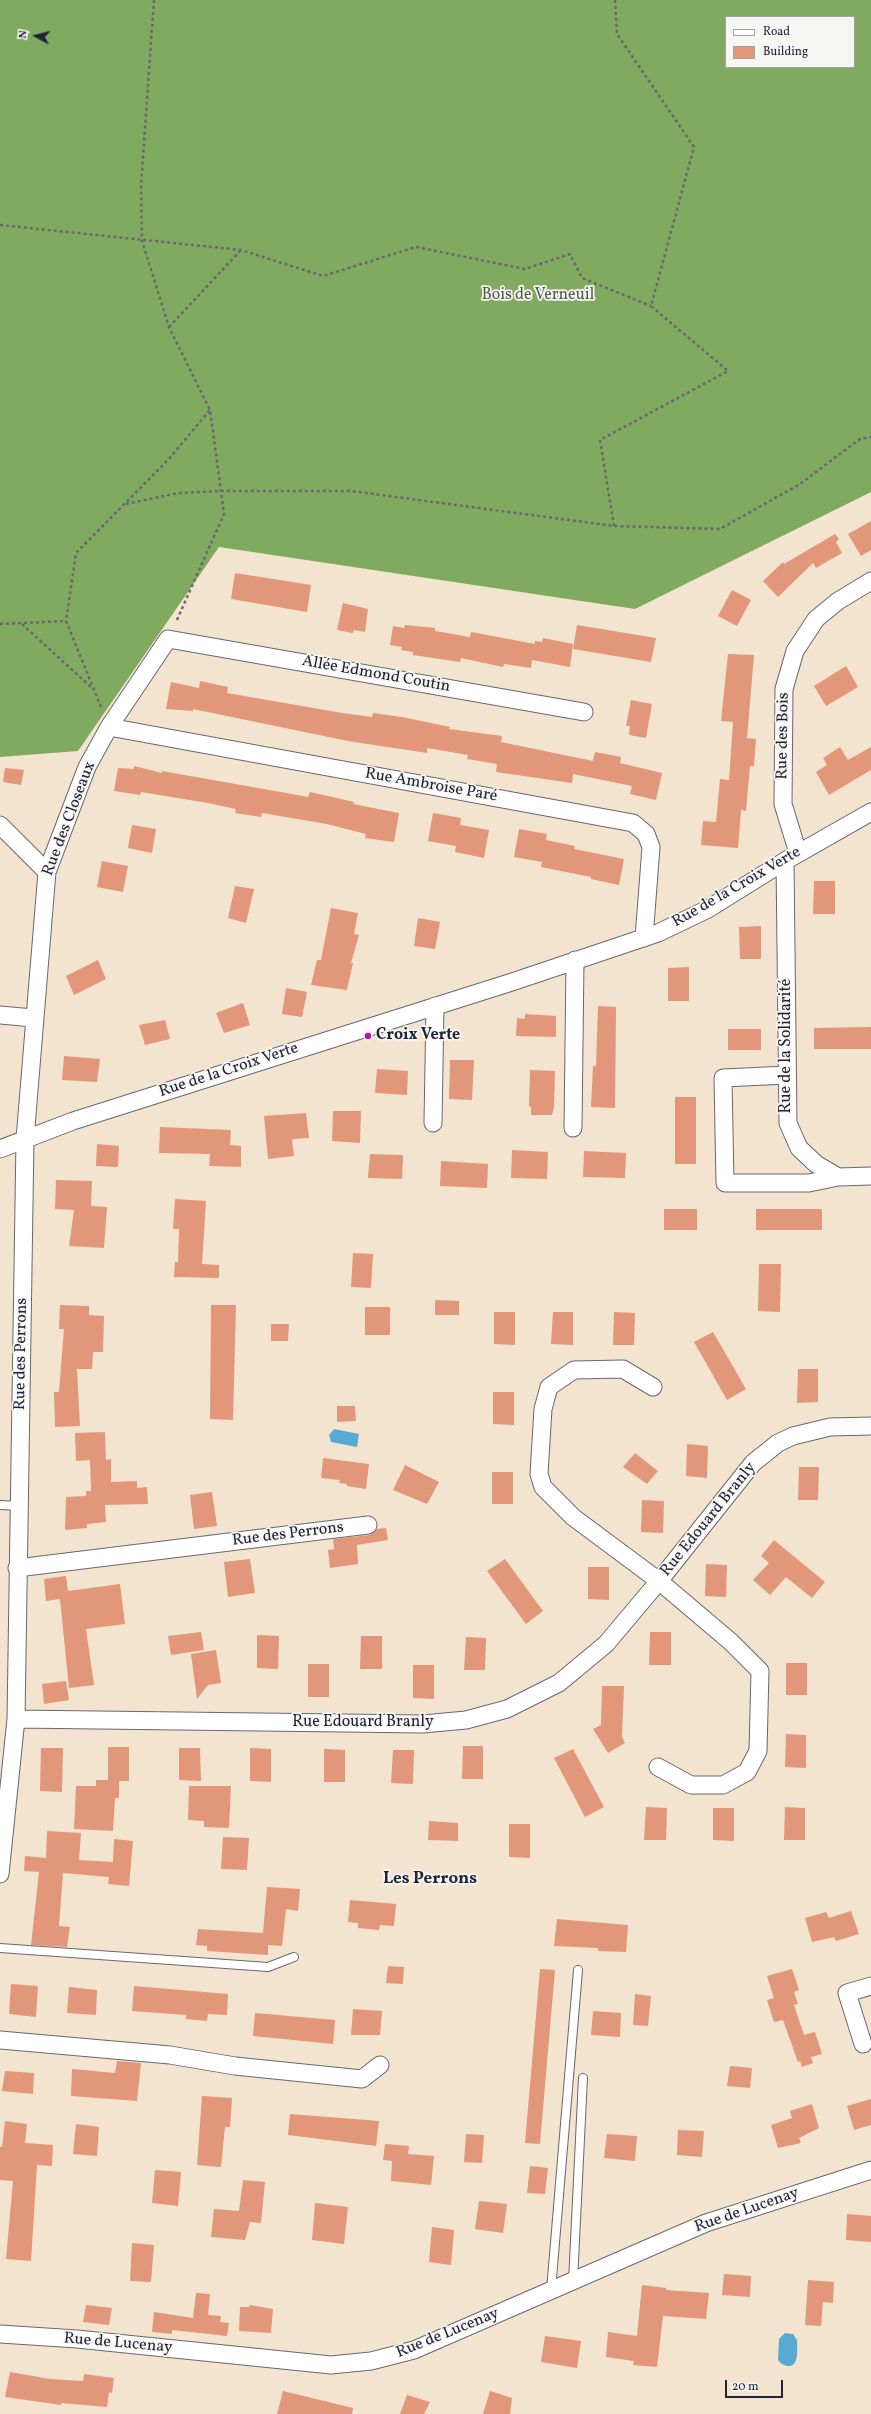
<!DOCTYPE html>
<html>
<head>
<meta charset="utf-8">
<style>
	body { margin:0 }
	#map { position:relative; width:871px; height:2414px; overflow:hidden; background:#f3e4cf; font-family:Vollkorn,serif }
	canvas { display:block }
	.legend { position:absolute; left:725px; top:16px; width:130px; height:52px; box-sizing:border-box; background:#f6f6f2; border:1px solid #a1a1a9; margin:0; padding:5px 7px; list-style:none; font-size:12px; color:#22223b }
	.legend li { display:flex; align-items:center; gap:8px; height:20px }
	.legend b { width:20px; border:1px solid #a1a1a9 }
	.north { position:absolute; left:16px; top:16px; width:40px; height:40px; -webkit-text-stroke:3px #f6f6f2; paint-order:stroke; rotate:277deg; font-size:11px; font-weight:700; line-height:16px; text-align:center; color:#22223b }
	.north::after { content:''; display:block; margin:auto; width:14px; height:18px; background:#22223b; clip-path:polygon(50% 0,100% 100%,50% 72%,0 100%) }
	.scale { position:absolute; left:725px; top:2380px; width:58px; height:18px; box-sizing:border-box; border:2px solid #22223b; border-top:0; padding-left:5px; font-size:12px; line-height:14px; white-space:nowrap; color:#22223b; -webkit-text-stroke:3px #f6f6f2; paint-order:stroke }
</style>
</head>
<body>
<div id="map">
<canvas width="871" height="2414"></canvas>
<ul class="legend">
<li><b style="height:5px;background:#fff"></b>Road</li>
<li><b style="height:11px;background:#e2977a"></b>Building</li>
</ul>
<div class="north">N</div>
<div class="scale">20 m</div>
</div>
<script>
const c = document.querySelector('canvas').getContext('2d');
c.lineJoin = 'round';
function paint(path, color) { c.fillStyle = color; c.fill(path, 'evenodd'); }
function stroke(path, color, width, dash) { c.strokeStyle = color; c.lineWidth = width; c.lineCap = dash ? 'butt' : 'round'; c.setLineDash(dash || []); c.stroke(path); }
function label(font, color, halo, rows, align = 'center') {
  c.font = font + ' Vollkorn,serif'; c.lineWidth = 3.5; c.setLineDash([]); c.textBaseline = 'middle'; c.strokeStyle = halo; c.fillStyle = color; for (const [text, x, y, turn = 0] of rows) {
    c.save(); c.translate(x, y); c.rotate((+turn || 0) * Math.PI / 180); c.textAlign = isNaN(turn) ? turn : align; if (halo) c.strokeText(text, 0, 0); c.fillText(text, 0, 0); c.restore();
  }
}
paint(new Path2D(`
	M0,0H871V492L635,609L219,547L78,751L0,757ZM726,17H854V67H726Z`), '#80aa60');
paint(new Path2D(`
	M334,1429L359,1434L357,1447L331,1442L329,1435Z
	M785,2333L793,2334L797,2340C797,2346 798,2354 796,2360C793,2370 782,2366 778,2360L779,2339Z`), '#57aad2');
paint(new Path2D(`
	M871,521V550L861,556L848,534Z
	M835,534L839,539L836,542L842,553L816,568L813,563L778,597L763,581L783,562L784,564Z
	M235,573L311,585L307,612L231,599Z
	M732,590L751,600L737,626L718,616Z
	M343,603L368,609L365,632L354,630L353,633L337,630Z
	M405,625L435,628V631L470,637L471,632L535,644V641L542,642L543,638L573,644L570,667L532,660L531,668L504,664L503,667L461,658L460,662L413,655V652L401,650L402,647L390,645L393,626L404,628Z
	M577,625L656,638L651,662L573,649Z
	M728,654L754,655L747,738L756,739L754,766H750L746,811L741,810L738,848L701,845L703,821L716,822L720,779L729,780L733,722L721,721Z
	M846,666L858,687L826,706L814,686Z
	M200,681L228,687L227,693L342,713L372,717L373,713L402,717L450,727L449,729L502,736L501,742L593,761L595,752L621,757L620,763L662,773L656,800L630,794L632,786L573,774L572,783L496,772L497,764L467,759L468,755L427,748V753L348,741L193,709V711L166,709L171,682L199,688Z
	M631,700L652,704L646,738L629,735L630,726H626Z
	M840,747L848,760L871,747V770L829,795L816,772L827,765L823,758Z
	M134,766L162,773V771L292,794L308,797L310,792L354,802L353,804L399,813L394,842L365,838L366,834L327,824L262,813L261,817L235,813L236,809L208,803L141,792L140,795L114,791L118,768L134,769Z
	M5,768L24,770L21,785L3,782Z
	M433,813L461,818L460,825L489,830L484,858L455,852L456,846L428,841Z
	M132,825L156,829L152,853L128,848Z
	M519,829L547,834L546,840L575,846L574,849L624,859L619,885L591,879V877L541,867L542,862L514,857Z
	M102,861L128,866L123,892L97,887Z
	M814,881H835V914H813Z
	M235,886L254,889L246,923L228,918Z
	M331,908L358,913L354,934L359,935L351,963H353L347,990L311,985L317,960H321Z
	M418,918L440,922L435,949L414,946Z
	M761,926V959H740L739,927Z
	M98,960L106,979L74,995L66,976Z
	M689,967V1001H668V968Z
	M286,988L307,992L302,1017L282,1014Z
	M243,1003L250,1025L224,1033L216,1013Z
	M598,1006L616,1007L615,1108L591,1107L593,1066H596Z
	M525,1014L556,1016V1037L516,1036L517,1018L525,1019Z
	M165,1020L170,1039L145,1045L139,1025Z
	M871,1027V1049H814V1028Z
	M728,1029H761V1050H728Z
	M64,1056L100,1059L97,1082L62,1080Z
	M450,1060H474L472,1100L449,1099Z
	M377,1069L408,1071L407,1095L375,1093Z
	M530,1070L555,1071L554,1107L552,1115H531V1107L529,1106Z
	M675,1097H696V1164H675Z
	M333,1111H361L360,1143L332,1141Z
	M306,1113L309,1138L292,1139L294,1156L268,1159L264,1116Z
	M160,1127L231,1130L230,1145L241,1146V1167L209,1166L210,1154L159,1153Z
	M97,1144L119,1146L118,1167L96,1166Z
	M512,1150L548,1152L547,1179L511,1178Z
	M584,1151L626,1153L625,1178L583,1177Z
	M370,1154L403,1155L402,1179L368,1178Z
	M441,1161L488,1164L487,1188L440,1186Z
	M56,1180L92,1181L91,1206L107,1207L104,1248L69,1246L74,1210L55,1209Z
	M175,1199L206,1201L202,1264L219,1265V1278L174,1277L175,1262H178L179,1229H173Z
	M664,1209H697V1230H664Z
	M756,1209H822V1230H756Z
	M353,1253L373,1254L371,1288L351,1287Z
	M759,1264H781L780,1312L758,1311Z
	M435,1300L459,1301V1315H435Z
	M60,1305L89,1306V1315L104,1316L103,1352H93L92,1369H77L80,1426L55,1427L54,1392H59L64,1329H59Z
	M211,1305H236L233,1420L210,1419Z
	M365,1307H390V1335H365Z
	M494,1312H515V1345L494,1344Z
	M553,1312H573V1345L551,1344Z
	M614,1312L635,1313L634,1345H613Z
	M271,1324H289L288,1341H271Z
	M713,1332L746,1389L727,1400L694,1342Z
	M798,1369H818V1402L797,1403Z
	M493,1392H514V1425L493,1424Z
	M337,1406H355L356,1421L337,1422Z
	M105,1432L106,1460L111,1459V1482L137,1481V1488L147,1487L148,1504L105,1505L106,1522L87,1524V1528L65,1530L66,1497L86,1496V1491H91L90,1460L76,1461L75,1433Z
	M687,1444L708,1446L707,1478L686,1476Z
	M635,1453L658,1471L647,1484L623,1467Z
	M323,1458L369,1464L366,1489L347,1486V1484L339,1483L340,1480L321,1478Z
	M405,1465L439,1482L427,1504L393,1490Z
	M799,1467H819L818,1500H798Z
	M492,1472H513V1504H492Z
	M212,1492L217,1526L194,1529L190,1495Z
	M642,1500L664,1501L663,1533L641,1532Z
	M386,1528L388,1540L357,1545L358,1564L330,1568L328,1550L334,1549L333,1539L369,1535L377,1529Z
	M774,1540L825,1582L812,1598L786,1577L770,1595L753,1580L769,1563L761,1556Z
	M250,1559L255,1593L228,1597L224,1562Z
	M505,1559L543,1611L526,1624L487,1571Z
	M706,1564L727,1565L726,1597L705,1596Z
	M588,1567H609V1600L588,1599Z
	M66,1576L68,1591L120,1584L125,1624L86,1629L94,1685L69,1688L60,1599L46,1601L44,1579Z
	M201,1632L204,1650L171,1655L168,1636Z
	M650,1632H671V1665H649Z
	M257,1635L279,1636L278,1669L257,1668Z
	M361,1636H382V1669H360Z
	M466,1637L486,1638L485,1670H464Z
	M216,1650L221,1683L208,1685L197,1699L191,1654Z
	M786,1663H807V1695H786Z
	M308,1664H329V1697H308Z
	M413,1665H434V1699L413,1698Z
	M66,1681L69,1700L44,1704L42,1684Z
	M602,1686H624L622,1737L625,1743L608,1753L593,1729L601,1725Z
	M786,1734L806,1735V1768L785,1767Z
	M463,1746H483V1779H462Z
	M108,1747H129V1781H119V1798H115L113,1831L74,1829L76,1786H96V1780H108Z
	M41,1748H63L62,1792L40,1791Z
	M179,1748H200L201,1781L179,1780Z
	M250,1748L271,1749V1782L250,1781Z
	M324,1749L345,1750V1782H324Z
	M573,1749L604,1807L585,1817L554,1758Z
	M393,1750H414L413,1784L391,1783Z
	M189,1786H231L229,1828L204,1827V1821L188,1820Z
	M646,1807L667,1808L666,1840H644Z
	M785,1807L805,1808V1840H784Z
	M713,1808H734V1841L713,1840Z
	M429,1821L458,1823V1841L428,1840Z
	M509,1824H530V1858L509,1857Z
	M47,1831L81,1833L79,1860L113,1862L114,1839L133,1841L129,1886L108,1884L109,1877L63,1873L59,1926L70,1927L67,1947L31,1945L39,1872L24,1871L25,1856L46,1858Z
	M223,1837L249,1838L247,1870L221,1869Z
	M267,1887L300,1889L298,1911L286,1909L282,1946L268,1945V1955L207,1951V1946L196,1945L198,1929L263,1933Z
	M350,1900L396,1904L394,1926L380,1925L379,1930L358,1928V1923L348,1922Z
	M851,1911L859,1934L836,1941L834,1937L812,1942L805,1918L826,1912L829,1918Z
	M557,1919L628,1925L626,1952L598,1951V1948L554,1946Z
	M388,1966L404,1967L403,1984L386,1983Z
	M540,1969L555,1970L540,2144L525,2143Z
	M792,1969L799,1990L794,1992L798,2004L794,2005L804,2035L815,2032L822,2054L811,2057L813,2063L802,2067L800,2061L798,2062L783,2020L774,2022L767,2000L774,1998L767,1976Z
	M11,1984L38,1986L36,2017L9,2014Z
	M134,1986L228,1994L227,2015L208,2014L207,2021L186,2019V2015L132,2011Z
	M69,1987L97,1990L96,2015L67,2013Z
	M635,1994L651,1996L648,2026L633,2025Z
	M353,2009L382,2011L380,2035H351Z
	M593,2011L621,2013L620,2037L591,2035Z
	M255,2013L335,2020L333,2044L253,2036Z
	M117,2061L141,2063L137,2101L71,2096L72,2069L115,2073Z
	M730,2066L752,2068L750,2088L727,2086Z
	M5,2071L34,2073L33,2094L2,2091Z
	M202,2096L232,2098L230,2127H225L221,2167L197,2165Z
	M871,2099V2125L854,2130L847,2106Z
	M812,2104L819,2128L799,2138L801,2143L778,2148L771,2125L792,2118L790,2111Z
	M290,2114L379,2121L376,2146L288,2135Z
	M5,2121L27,2124L25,2143L53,2145L52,2166L37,2165L31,2261L6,2259L13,2181L0,2180V2147H2Z
	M76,2124L99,2127L97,2156L73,2154Z
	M678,2130L704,2131L702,2157L677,2155Z
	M466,2134L484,2135L482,2163L464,2162Z
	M607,2134L637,2136L635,2161L604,2158Z
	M385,2144L409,2146L408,2154L434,2156L431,2185L391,2181L392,2161L383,2160Z
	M530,2166L548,2168L545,2194L527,2193Z
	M155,2170L181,2172L178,2206L152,2203Z
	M243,2180L265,2182L261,2223L250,2222L245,2240L211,2237L214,2209L239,2211Z
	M479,2201L507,2204L503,2233L475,2229Z
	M315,2203L348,2207L344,2244L312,2240Z
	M847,2214L871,2216V2242L846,2240Z
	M432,2227L454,2230L451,2265L429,2262Z
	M132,2243L154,2245L151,2282L130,2281Z
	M724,2274L751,2276L750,2297L722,2295Z
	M808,2280L834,2282L833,2303L823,2302L821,2326L805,2325Z
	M642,2285L666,2288V2290L709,2293L706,2319L663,2316L657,2367L633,2365L634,2361L606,2357L608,2332L637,2336Z
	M196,2293L210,2294L208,2315L221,2316L220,2322L229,2323L227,2336L172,2330V2334L152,2332L154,2312L193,2318Z
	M86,2305L112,2308L109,2325L83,2322Z
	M250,2305L273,2309L271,2333L239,2331L240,2307H249Z
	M545,2336L581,2341L577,2368L541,2362Z
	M10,2372L50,2379L83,2381L84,2374L114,2378L112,2393L109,2392L107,2407L61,2403V2405L5,2397Z
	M283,2391L353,2408L352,2414H277Z
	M490,2391L512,2398L510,2414H483Z
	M407,2395L430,2402L424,2414H400Z`), '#e2977a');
const lane = new Path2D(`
	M0,1505L19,1506
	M0,1948L268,1967L294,1957
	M573,2281L583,2078
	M551,2290L578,1970`);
const street = new Path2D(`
	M109,727L633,823L646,834L651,847L644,938
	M0,825L47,872
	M798,853L783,804L784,689L795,651L816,619L838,601L871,581
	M785,861L788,1123L799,1148L816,1164L838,1177L871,1176
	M0,1015L33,1018
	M787,1075L723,1078L725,1183H809L838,1177
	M433,1123L435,1006
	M573,1128L575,960
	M0,1149L73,1121L512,982L658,933L708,909L785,861L871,812
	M653,1387L623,1369L574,1370L549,1387L543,1409L539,1474L543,1487L573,1517L659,1581L731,1642L760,1671L758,1751L747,1772L723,1785H691L658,1767
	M17,1568L368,1525
	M16,1719L423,1724L466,1720L507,1709L559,1683L606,1644L659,1581L753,1463L778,1443L793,1436L830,1427L871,1426
	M0,1874L16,1719L25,1139L47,872L87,767L109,727L168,639L584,712
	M0,2040L170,2055L235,2066L362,2079L380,2065
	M863,2044L847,1993L871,1986
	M0,2334L77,2339L331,2365L371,2361L414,2350L706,2223L871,2170`);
stroke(lane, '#6b666f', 10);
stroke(street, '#6b666f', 19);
stroke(new Path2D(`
	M154,0L141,185L142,241L169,327L210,410L224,514L176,622
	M0,225L241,250L323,276L416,247L525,269L570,254L582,278L651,306
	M169,327L241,250
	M126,504L178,493L221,491H351L614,526L720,529L800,484L860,439L871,437
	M614,526L600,440L728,371L651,306L694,147L617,34L615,0
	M0,624L65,621
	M22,624L93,689
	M101,707L66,621L76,553L168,460L210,410`), '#6b666f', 2.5, [3, 3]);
stroke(lane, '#fff', 8);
stroke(street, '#fff', 17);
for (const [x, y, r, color] of [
	[368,1036,4,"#b5179e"]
]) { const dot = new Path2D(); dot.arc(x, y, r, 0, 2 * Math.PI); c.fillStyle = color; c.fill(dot); stroke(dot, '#f6f6f2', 1.5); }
label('16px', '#4e5b4c', '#f6f6f2', [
	["Bois de Verneuil",538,296]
]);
label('16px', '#22223b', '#f6f6f2', [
	["Allée Edmond Coutin",376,675,10],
	["Rue des Bois",784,736,-89],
	["Rue Ambroise Paré",431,786,10],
	["Rue des Closeaux",70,819,-69],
	["Rue de la Croix Verte",737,888,-30],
	["Rue de la Solidarité",787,1046,-90],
	["Rue de la Croix Verte",229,1071,-18],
	["Rue des Perrons",22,1354,-89],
	["Rue Edouard Branly",709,1520,-51],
	["Rue des Perrons",288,1535,-7],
	["Rue Edouard Branly",363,1723],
	["Rue de Lucenay",747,2211,-19],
	["Rue de Lucenay",448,2334,-22],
	["Rue de Lucenay",118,2344,5]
]);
label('bold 16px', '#22223b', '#f6f6f2', [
	["Croix Verte",376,1036]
], 'left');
label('bold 17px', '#22223b', '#f6f6f2', [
	["Les Perrons",430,1880]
]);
</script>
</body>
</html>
